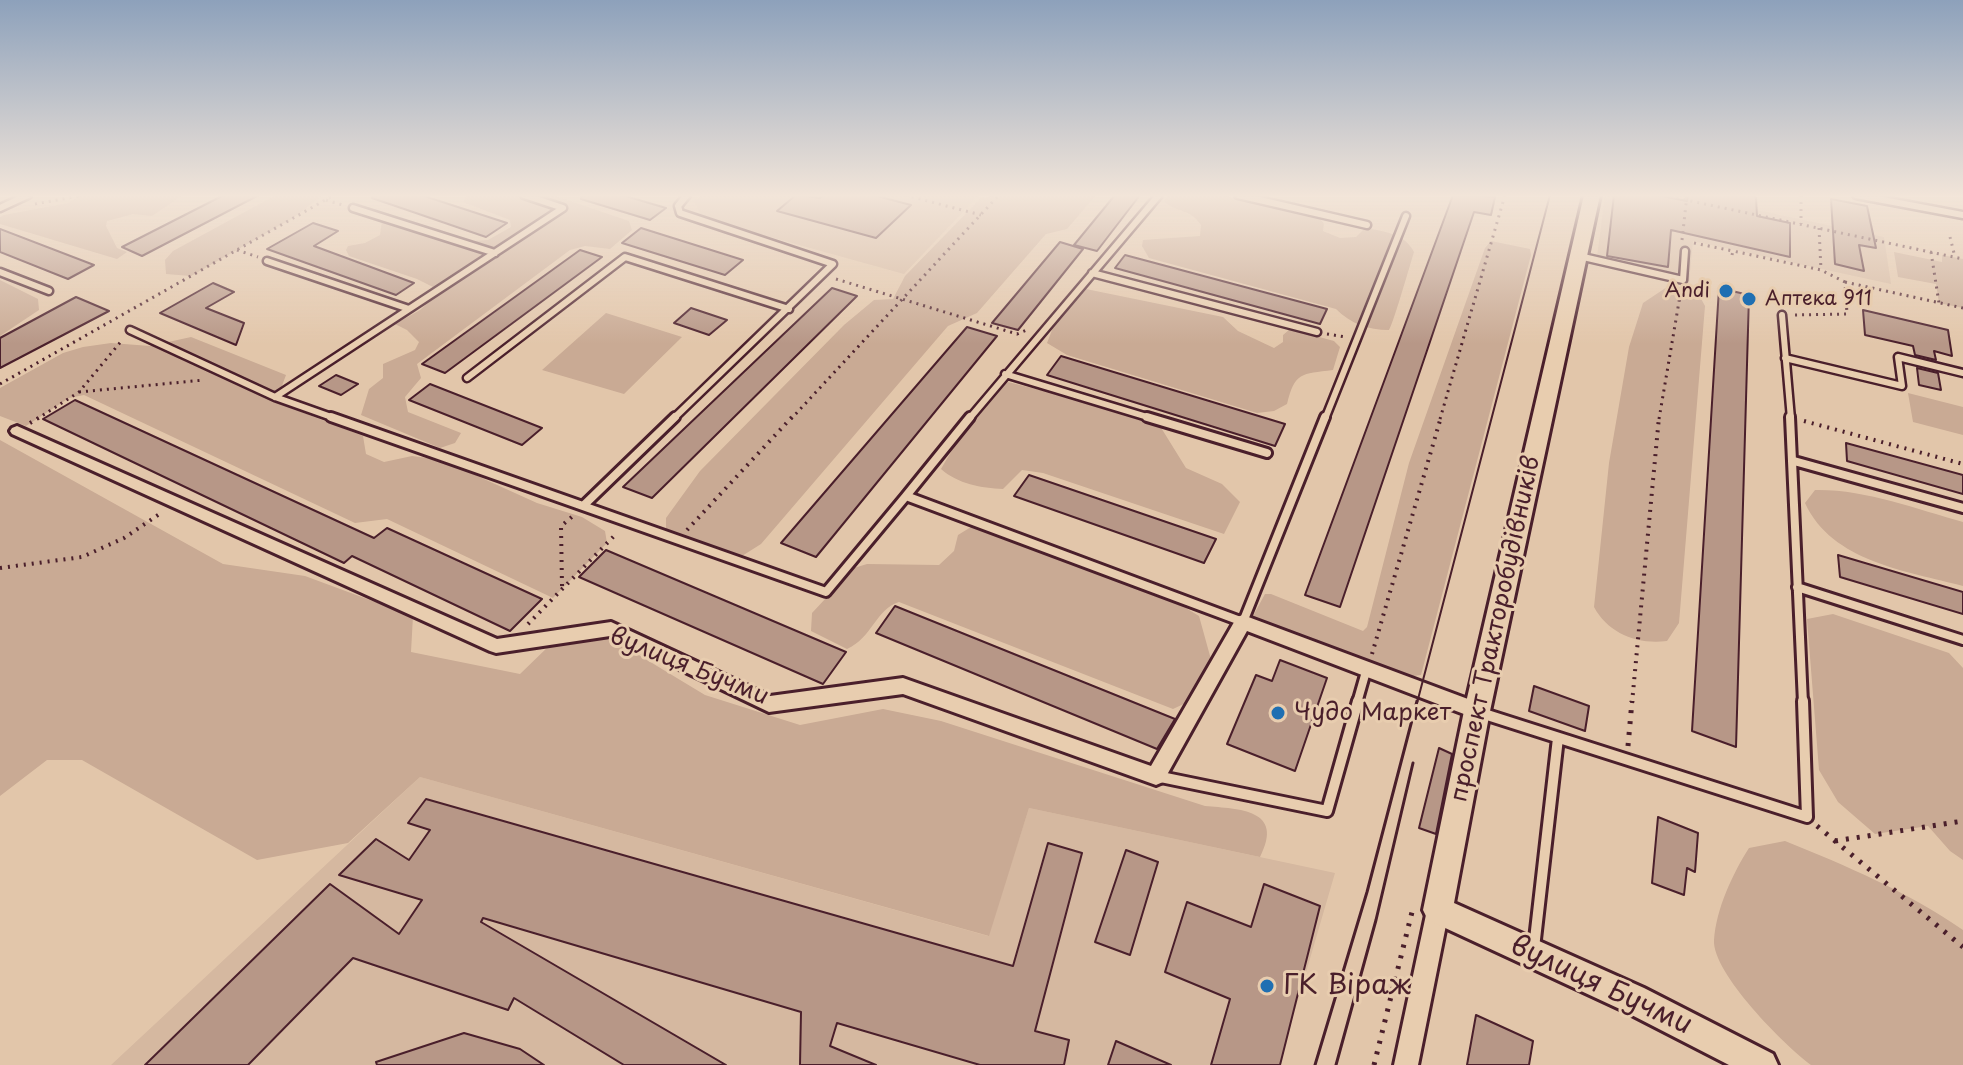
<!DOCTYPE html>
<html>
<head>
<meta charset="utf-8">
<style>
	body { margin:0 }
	canvas { display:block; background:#e2c6aa }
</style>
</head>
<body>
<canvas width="1963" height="1065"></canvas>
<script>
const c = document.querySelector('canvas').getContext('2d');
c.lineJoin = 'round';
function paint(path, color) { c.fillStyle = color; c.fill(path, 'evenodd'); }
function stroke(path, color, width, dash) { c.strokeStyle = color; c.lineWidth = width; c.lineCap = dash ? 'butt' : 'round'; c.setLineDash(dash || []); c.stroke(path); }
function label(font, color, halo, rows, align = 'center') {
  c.font = font + ' "Playpen Sans",sans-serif'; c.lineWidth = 6; c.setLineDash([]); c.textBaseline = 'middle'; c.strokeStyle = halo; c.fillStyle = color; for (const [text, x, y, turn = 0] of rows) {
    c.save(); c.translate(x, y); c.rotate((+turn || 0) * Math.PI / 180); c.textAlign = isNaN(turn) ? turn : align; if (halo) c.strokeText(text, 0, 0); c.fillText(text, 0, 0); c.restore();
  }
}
paint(new Path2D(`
	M702,195H979L904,274L702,218L694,201Z
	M1605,195H1718L1719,202L1884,237L1891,284L1693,241L1689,284L1596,265Z
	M420,777L988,936L1029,808L1335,873L1279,1065H111Z`), '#d5b8a0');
paint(new Path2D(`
	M81,195H183L152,216L133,214L107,221L106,226L117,248L127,252L117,259L0,224V217L4,215L68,203Z
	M276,195H323L293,218L191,276L166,274L165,260L173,251Z
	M467,195H552L629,221L632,230L610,249L585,246L570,250L417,364L421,378L405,397L408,412L461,433L455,443L440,448L361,415L369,389L383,378V364L415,350L419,342L407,330L395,324L420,310L441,291L417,279L349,256L346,250L348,246L365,243L380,235L382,220L391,217L472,241L488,240L511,227L510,220L463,202Z
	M999,195H1096L1067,229L1046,234L977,313L948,326L761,544L742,556L666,529V518L700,471L844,325L874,300L893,299L905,276L981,198Z
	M1168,195H1221L1319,217L1324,224L1323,231L1340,238L1356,237L1365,228C1384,231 1405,234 1414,252C1410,265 1393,325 1389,330C1368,330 1351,324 1336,309L1149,258L1142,246L1143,240L1200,236L1201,225C1189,207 1177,214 1164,201Z
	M1491,241L1530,249L1531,255L1421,675L1406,677L1258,623L1253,616L1265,594H1271L1363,631L1367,627L1409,463L1485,248Z
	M1894,252L1942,262V255L1963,259V308L1939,303L1936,284L1898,277Z
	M0,280L38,299L39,310L0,336Z
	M1670,285L1697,291L1705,306L1679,623L1667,641C1637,645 1608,633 1594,607L1609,463L1629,347L1643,303Z
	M1086,289L1223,317L1238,331L1274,348L1283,342V335L1290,329L1334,341L1340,347L1333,370C1301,374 1295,372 1287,404L1274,411L1257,413L1067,355L1047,343L1054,325Z
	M606,313L682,337L624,394L542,370Z
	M191,337L286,375L276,402L363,436L366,454L384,462L412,456L442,460L537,503L582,517L605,531L607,543L553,598L387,519L355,523L84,395L69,398L26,426L0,416V388L63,353L83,347L111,343L150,346Z
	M1008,382L1064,396L1160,426L1186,468L1222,484L1240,502L1224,534L1043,473L1022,470L1003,489C981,488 958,484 941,469C958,440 981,403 1008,382Z
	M1908,393L1963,407V435L1913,422Z
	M0,440L223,564L305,576L413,616L411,652L520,674L552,643L609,637L705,695L800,725L883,709L941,721L1205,806C1239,809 1285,809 1260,857L1029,808L989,936L420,777L348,843L257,860L82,760H47L0,796Z
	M1815,490C1865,489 1916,509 1963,522V586C1907,571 1832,562 1805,503Z
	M971,527L1181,605L1199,616L1212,663L1190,701L1173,709L899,602C876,609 872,638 847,649L811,631L812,613L854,568L867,564L939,565L954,551L958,535Z
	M1833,614L1949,653L1963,668V860L1950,851L1928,826L1875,834L1838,802L1819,770L1807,619Z
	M1785,841C1847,866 1908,892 1963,930V1065H1811C1785,1046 1712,973 1714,940C1716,909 1733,873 1749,848Z`), '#c9aa94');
const building = new Path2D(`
	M224,195H259L142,256L122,247Z
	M372,195H421L507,223L486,237L372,198Z
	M582,195H622L666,208L650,220L581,199Z
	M796,195L820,198L824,195H873L911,205L876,238L777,211Z
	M1115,195H1140L1097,251L1074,245Z
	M1453,195L1495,197L1491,215L1474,212L1340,607L1305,595Z
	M1614,195H1656L1687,201L1688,195H1753L1756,198L1757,216L1790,223V257L1671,230L1668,267L1607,256Z
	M1831,199L1867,206L1876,248L1859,245L1864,271L1835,264Z
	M313,223L338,231L314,246L414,283L396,295L267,249Z
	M641,228L743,260L725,275L622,243Z
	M0,229L94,265L68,279L0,252Z
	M1060,242L1083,249L1018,330L992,323Z
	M580,250L602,257L445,373L422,364Z
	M1125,255L1327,309L1320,324L1115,268Z
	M213,283L234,292L206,308L244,323L236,345L160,313Z
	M832,288L857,296L652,498L623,487Z
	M1719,288L1749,295L1736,747L1692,731Z
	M76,297L109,311L0,368V338Z
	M691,308L727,320L709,335L674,323Z
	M1863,310L1948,330L1952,356L1934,351L1936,360L1915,355L1913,346L1865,335Z
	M967,327L997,336L816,557L781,543Z
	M1061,356L1285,424L1275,446L1047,375Z
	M1917,368L1938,373L1941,390L1919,385Z
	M336,375L358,384L341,395L319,386Z
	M430,384L542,428L522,445L409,400Z
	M75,400L374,538L387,528L542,599L510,631L352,556L344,563L43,419Z
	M1846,443L1963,475V494L1847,461Z
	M1029,475L1216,539L1204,563L1014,496Z
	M606,550L846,652L823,684L579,577Z
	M1838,555L1963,592V614L1840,577Z
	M895,606L1175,719L1157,749L876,633Z
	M1280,660L1327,678L1295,771L1227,744L1256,675L1272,681Z
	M1534,686L1589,706L1585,731L1529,711Z
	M1439,748L1452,754L1436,834L1419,828Z
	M426,799L1013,966L1048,843L1082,853L1035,1031L1069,1040L1064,1065H980L837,1023L830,1046L876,1065H800L801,1012L483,918L481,922L726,1065H624L514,998L508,1010L353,958L248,1065H145L330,884L399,934L422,900L339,875L376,839L409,860L430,830L408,823Z
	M1658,817L1698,833L1695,872L1687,868L1684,895L1652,883Z
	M1126,850L1158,862L1130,955L1095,942Z
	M1264,884L1320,906L1280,1065H1211L1230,999L1165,972L1187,902L1251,927Z
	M1476,1015L1533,1041L1529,1065H1467Z
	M464,1033L520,1049L544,1065H377L376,1062Z
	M1116,1041L1171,1065H1108Z`);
paint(building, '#b79787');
stroke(building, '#4a1f2b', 2);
const laneFar2 = new Path2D(`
	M1238,195L1367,225
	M1856,195L1963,215
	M0,208L28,195
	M353,208L495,253
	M1579,256L1683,280L1685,251
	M267,261L409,309
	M0,272L49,291
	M1092,273L1317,332
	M1782,315L1791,419
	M130,330L275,397L337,419
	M1785,358L1902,386L1898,357L1963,373
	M1005,374L1154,419
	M467,378L625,257L789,309
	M275,397L563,208L524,195
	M673,419L833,264L680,213L678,206L687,195
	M969,419L1159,195
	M1325,419L1406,216`);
const laneFar1 = new Path2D(`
	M331,417L826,592L906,496L1243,622L1325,417
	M1147,417L1267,453
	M1790,417L1803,703
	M1794,461L1963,508
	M906,496L970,417
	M583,506L675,417
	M1797,587L1963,640
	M1357,703L1367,668`);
const lane = new Path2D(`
	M1481,713L1807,817L1803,701
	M1156,776L1327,811L1358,701
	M1534,948L1558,738`);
const street = new Path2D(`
	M17,426L497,639L611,622L770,696L903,678L1151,766L1237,617L1243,615L1484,705L1486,711L1484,717L1477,719L1247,631L1163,782L1156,785L903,694L769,712L610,636L496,653L490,651L12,434L10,431L12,428Z
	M1438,900L1446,903L1449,910L1418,1065H1394L1427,910L1430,903Z`);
const secondary = new Path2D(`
	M1584,195H1600L1490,711L1454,903L1644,988L1773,1054L1778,1065H1729L1622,1010L1428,920L1423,910L1464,711Z`);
stroke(laneFar2, '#4a1f2b', 11);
stroke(laneFar1, '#4a1f2b', 14);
stroke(lane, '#4a1f2b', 16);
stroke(street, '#4a1f2b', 6);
stroke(secondary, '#4a1f2b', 6);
stroke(new Path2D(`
	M905,195L981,215
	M1663,195L1963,259
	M1801,195V224
	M326,200L343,205
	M35,204L84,195
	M1819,228L1821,270
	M1950,237L1955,257
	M1682,240L1687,195
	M1694,243L1733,251
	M237,250L258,257
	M1931,252L1939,303
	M1732,255L1733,251L1821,270L1845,282L1847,314L1794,315
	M836,279L1017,334L1027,330
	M1845,282L1963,308
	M1327,334L1346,337
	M0,384L334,195
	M79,392L204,380
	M37,419L79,392L123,339
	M791,419L999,195
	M1440,419L1505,195
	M1659,419L1681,290`), '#4a1f2b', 3, [2, 5]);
stroke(new Path2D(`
	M1804,421L1963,464
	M30,423L40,417
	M687,530L792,417
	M0,568L82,557L124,538L161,513
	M562,586L561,526L573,516
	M528,624L617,533
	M1372,654L1441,417
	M1632,703L1659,417`), '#4a1f2b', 4, [2, 6]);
stroke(new Path2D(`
	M1628,746L1632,701
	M1817,826L1963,947
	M1835,841L1963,821
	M1374,1065L1413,908`), '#4a1f2b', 5, [3, 8]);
stroke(laneFar2, '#e8cdaf', 6);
stroke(laneFar1, '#e8cdaf', 8);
stroke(lane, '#e8cdaf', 10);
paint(street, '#e8cdaf');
paint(secondary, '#e8cdaf');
stroke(new Path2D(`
	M1417,703L1550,195`), '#4a1f2b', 2);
stroke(new Path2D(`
	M1315,1065L1367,892L1417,701
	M1336,1065L1376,920L1413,763`), '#4a1f2b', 3);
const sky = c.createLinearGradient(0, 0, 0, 344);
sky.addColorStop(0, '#8da1bb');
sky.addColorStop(0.57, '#f2e5d9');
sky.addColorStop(1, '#f2e5d900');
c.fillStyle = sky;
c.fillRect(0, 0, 1963, 344);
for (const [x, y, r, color] of [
	[1726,291,8,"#1f6fb2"],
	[1749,299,8,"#1f6fb2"],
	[1278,713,8,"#1f6fb2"],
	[1267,986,8,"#1f6fb2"]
]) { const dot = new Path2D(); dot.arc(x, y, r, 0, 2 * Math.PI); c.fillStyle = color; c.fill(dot); stroke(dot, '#e8cdaf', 3); }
label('20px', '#4a1f2b', '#e8cdaf', [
	["Andi",1710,291],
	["Аптека 911",1765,299,"left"]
], 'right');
label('24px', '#4a1f2b', '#e8cdaf', [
	["проспект Тракторобудівників",1496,629,-78],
	["вулиця Бучми",689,667,22]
]);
label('24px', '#4a1f2b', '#e8cdaf', [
	["Чудо Маркет",1294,713]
], 'left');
label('28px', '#4a1f2b', '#e8cdaf', [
	["ГК Віраж",1283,986]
], 'left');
label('28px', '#4a1f2b', '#e8cdaf', [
	["вулиця Бучми",1601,986,25]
]);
</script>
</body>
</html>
